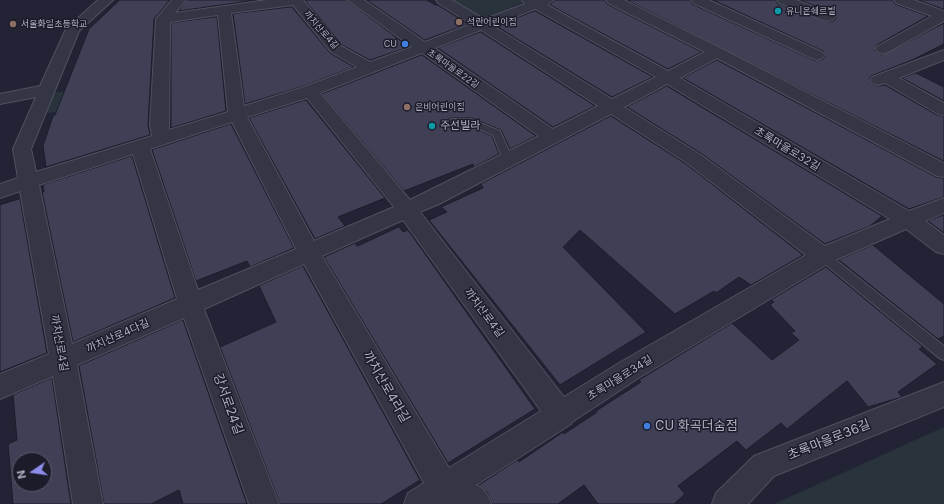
<!DOCTYPE html>
<html>
<head>
<meta charset="utf-8">
<style>
	body { margin:0 }
	#map { position:relative; width:944px; height:504px; overflow:hidden; background:#222334; font-family:Inter,sans-serif }
	canvas { display:block }
	.north { position:absolute; left:12px; top:452px; width:40px; height:40px; box-sizing:border-box; background:#1b1b2a; border:1px solid #575767; border-radius:50%; rotate:257deg; font-size:11px; font-weight:700; line-height:16px; text-align:center; color:#b0b0c2 }
	.north::after { content:''; display:block; margin:auto; width:14px; height:18px; background:#8d8ceb; clip-path:polygon(50% 0,100% 100%,50% 72%,0 100%) }
</style>
</head>
<body>
<div id="map">
<canvas width="944" height="504"></canvas>
<div class="north">N</div>
</div>
<script>
const c = document.querySelector('canvas').getContext('2d');
c.lineJoin = 'round';
function paint(path, color) { c.fillStyle = color; c.fill(path, 'evenodd'); }
function stroke(path, color, width, dash) { c.strokeStyle = color; c.lineWidth = width; c.lineCap = dash ? 'butt' : 'round'; c.setLineDash(dash || []); c.stroke(path); }
function label(font, color, halo, rows, align = 'center') {
  c.font = font + ' Inter,"Noto Sans KR",sans-serif'; c.lineWidth = 3; c.setLineDash([]); c.textBaseline = 'middle'; c.strokeStyle = halo; c.fillStyle = color; for (const [text, x, y, turn = 0] of rows) {
    c.save(); c.translate(x, y); c.rotate((+turn || 0) * Math.PI / 180); c.textAlign = isNaN(turn) ? turn : align; if (halo) c.strokeText(text, 0, 0); c.fillText(text, 0, 0); c.restore();
  }
}
paint(new Path2D(`
	M450,0H521L525,2L480,19Z
	M94,88L88,108L40,114L49,93Z
	M944,427V504H774Z`), '#28333b');
const building = new Path2D(`
	M120,0H170L154,19L148,125L150,135L46,167L43,146L53,116L55,115L89,29Z
	M187,0H256L179,11Z
	M305,0H347L409,47L370,60L342,45Z
	M367,0H427L435,5H438L468,24L425,40Z
	M556,0H605L607,4L702,52L668,69L550,5Z
	M627,0H690L692,4L816,61L823,59L826,56L823,51L713,0H776L778,4L828,22L834,21L836,18L834,13L800,0H893L895,4L928,16L877,45L874,50L882,55L944,23V44L912,60L871,76L869,79L872,84L878,86L885,85L937,115L944,116V161Z
	M918,0H944V9Z
	M292,7L330,53L354,67L304,86L245,104L233,14Z
	M535,11L653,77L612,97L496,26Z
	M217,17L226,111L171,128V23Z
	M481,32L595,106L553,127L438,48Z
	M422,55L536,136L510,149L501,130L472,118H450L445,122L448,126H470L492,136L499,154L474,167L473,164L404,191L322,94Z
	M717,60L936,177L944,178V197L909,209L683,78Z
	M916,73L944,87V101L902,78Z
	M667,86L882,216L870,226L825,244L702,154L627,107Z
	M306,100L385,198L338,217L345,226L315,239L249,118Z
	M611,116L686,164L803,255L751,285L739,277L716,293L714,291L675,314L580,230L563,247L646,332L560,385L429,220L447,212L441,207L483,188L481,184Z
	M231,124L294,248L250,267L247,261L196,281L152,150Z
	M132,156L175,298L73,342L42,192H44L43,185Z
	M20,199L47,353L0,372V205Z
	M944,215V233L928,221Z
	M399,227L403,232L408,230L535,409L448,463L324,257L355,243L357,246Z
	M873,245L944,304V336L938,339L839,260Z
	M303,266L420,480L381,504H280L220,347L276,322L259,286Z
	M826,267L923,347L919,349L937,364L898,392L902,397L868,407L847,381L787,429L781,423L746,450L737,441L678,486L685,494L674,504H598L584,485L558,504H492L487,492L479,485L517,460L519,462L563,432L564,434L597,412L596,411L641,382L639,380L732,323L772,360L799,340L791,333L795,331L770,305L774,302L771,300Z
	M183,320L247,504H183L179,490L151,504H104L79,366Z
	M52,378L71,504H13L8,444L17,440L13,395ZM20,460H44V484H20Z`);
paint(building, '#3f3f55');
stroke(building, '#1d1d2c', 1);
const lane = new Path2D(`
	M451,119H471L500,131L513,160L512,162H504L493,135L470,125L448,124L446,122Z
	M823,251L827,253L944,346V360L939,358L819,259L817,256L819,253Z`);
const street = new Path2D(`
	M98,0H113L79,31L31,149L36,172L152,136L150,125L156,19L172,0H186L175,13L267,0H303L341,46L370,62L412,47L348,0H364L425,42L471,24L438,3L436,0H452L484,19L525,4L522,0H554L547,5L668,71L705,52L608,3L606,0H624L722,49L944,163V177L937,176L717,58L680,78L909,211L944,198V213L925,221L944,235V254L936,252L906,229L831,262L637,379L572,422L571,424L476,485C485,489 488,495 491,504H404L408,493L424,483L304,264L204,309L279,504H249L184,318L77,365L103,504H73L53,376L0,399V374L49,354L20,191L0,198V184L18,178L13,149L36,97L0,104V94L40,86L66,29ZM293,5L331,52L357,67L304,87L244,106L231,13ZM535,9L656,77L612,99L493,26ZM218,15L228,112L169,130L170,22ZM481,30L598,106L553,129L435,48ZM422,53L539,136L410,200L320,93ZM667,84L890,219L825,246L701,155L624,107ZM307,98L394,207L314,241L247,117ZM611,114L687,163L806,255L619,363L564,397L420,212L439,204ZM232,122L296,249L198,290L150,149ZM133,154L177,299L72,344L39,185ZM403,220L541,411L449,468L322,256Z
	M691,0H709L822,52L825,55L822,58L817,60L812,58L693,3Z
	M777,0H796L833,14L835,17L833,20L828,21L823,20L779,3Z
	M894,0H914L944,11V21L888,52L883,54L878,52L875,49L878,46L932,16L896,3Z
	M944,50V60L899,78L944,103V115L938,114L885,83L878,85L872,83L870,80L872,77Z
	M944,382V407L774,476L748,504H712L716,493L754,456Z`);
stroke(lane, '#505060', 2);
stroke(street, '#505060', 2);
paint(lane, '#353645');
paint(street, '#353645');
for (const [x, y, r, color] of [
	[778,11,4,"#0f9aa8"],
	[459,22,4,"#8d6e63"],
	[13,24,4,"#8d6e63"],
	[405,44,4,"#3f7fe0"],
	[407,107,4,"#8d6e63"],
	[432,126,4,"#0f9aa8"],
	[647,426,4,"#3f7fe0"]
]) { const dot = new Path2D(); dot.arc(x, y, r, 0, 2 * Math.PI); c.fillStyle = color; c.fill(dot); stroke(dot, '#1b1b2a', 1.5); }
label('9px', '#b0b0c2', '#1b1b2a', [
	["유니온쉐르빌",786,11],
	["석란어린이집",467,22],
	["서울화일초등학교",21,24],
	["CU",397,44,"right"],
	["은비어린이집",415,107]
], 'left');
label('9px', '#b0b0c2', '#1b1b2a', [
	["까치산로4길",321,30,49],
	["초록마을로22길",453,69,35]
]);
label('11px', '#b0b0c2', '#1b1b2a', [
	["주선빌라",440,126]
], 'left');
label('11px', '#b0b0c2', '#1b1b2a', [
	["초록마을로32길",787,149,31],
	["까치산로4길",484,313,53],
	["까치산로4다길",118,336,-24],
	["까치산로4길",59,343,80],
	["초록마을로34길",620,378,-32]
]);
label('13px', '#b0b0c2', '#1b1b2a', [
	["까치산로4라길",386,387,60],
	["강서로24길",228,404,70],
	["초록마을로36길",829,440,-22]
]);
label('13px', '#b0b0c2', '#1b1b2a', [
	["CU 화곡더숨점",655,426]
], 'left');
</script>
</body>
</html>
